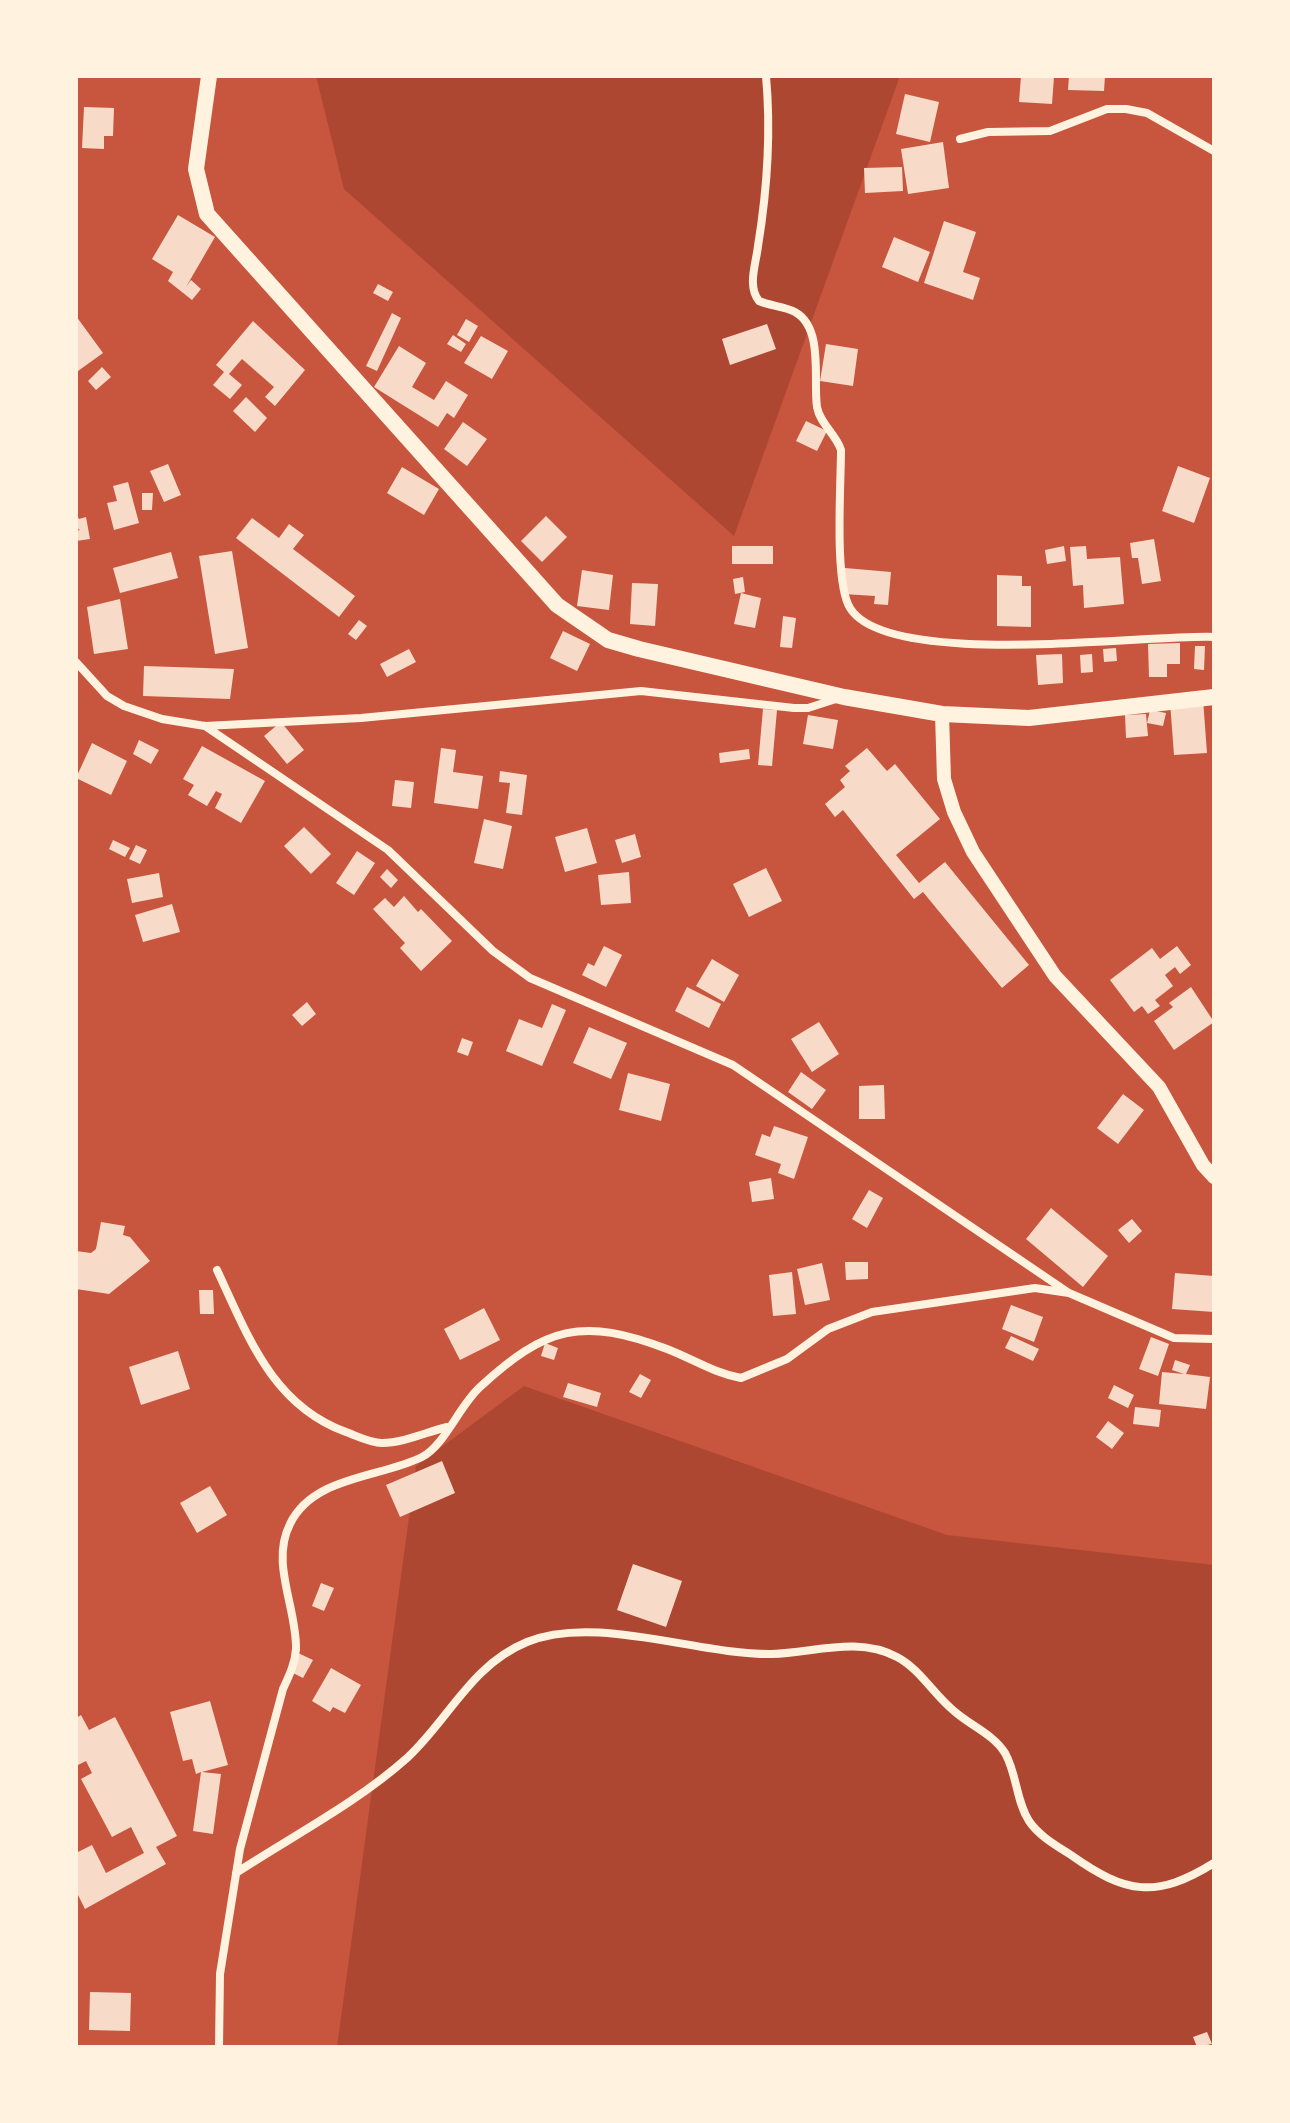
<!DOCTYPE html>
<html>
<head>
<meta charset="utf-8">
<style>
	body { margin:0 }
	#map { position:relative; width:1290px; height:2123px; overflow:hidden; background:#c8553d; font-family:"Space Grotesk",sans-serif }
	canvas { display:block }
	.frame { position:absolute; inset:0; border:78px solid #fff3e0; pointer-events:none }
</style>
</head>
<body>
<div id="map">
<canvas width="1290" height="2123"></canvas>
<div class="frame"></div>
</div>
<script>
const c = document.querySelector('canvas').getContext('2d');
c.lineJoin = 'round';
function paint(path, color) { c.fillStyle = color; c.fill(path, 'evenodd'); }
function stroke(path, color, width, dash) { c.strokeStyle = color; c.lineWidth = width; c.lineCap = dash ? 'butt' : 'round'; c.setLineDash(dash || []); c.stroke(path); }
paint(new Path2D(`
	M316,76H900L734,536L344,189Z
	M524,1386L947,1535L1214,1565V2047H337L416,1466Z`), '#ae4732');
paint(new Path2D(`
	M1021,76L1054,77L1052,104L1019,102Z
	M1069,76H1105L1104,91L1068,90Z
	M905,94L939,102L930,142L896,134Z
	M84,107L114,108L113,136H104V149L82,148Z
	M943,142L949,188L908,194L901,149Z
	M902,167L903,191L865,193L864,168Z
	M178,215L215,237L186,287L191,280L201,289L192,300L168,281L173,272L152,259Z
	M944,221L976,232L963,272L980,278L973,300L924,283Z
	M894,237L930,252L918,282L882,267Z
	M378,284L393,292L388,301L373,293Z
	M392,313L401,318L377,371L366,366Z
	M76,316L103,353L78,371L76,368Z
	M466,319L478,326L469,342L457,335Z
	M253,321L305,370L275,406L265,397L274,387L242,359L229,374L242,385L230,399L213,385L224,372L216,365Z
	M767,324L776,349L730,365L722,339Z
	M453,335L466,344L461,352L447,344Z
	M481,336L508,351L492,379L464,363Z
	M826,344L858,349L853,386L820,381Z
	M399,346L426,363L412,387L434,400L446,381L468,395L454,418L447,413L438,427L374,387Z
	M102,367L111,377L96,390L88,381Z
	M246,397L267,418L255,432L233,411Z
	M806,421L827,431L817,451L796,441Z
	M463,422L487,439L467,466L444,449Z
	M168,464L181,495L164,502L150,471Z
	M1178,466L1210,478L1194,523L1162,511Z
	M402,467L439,489L424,515L387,493Z
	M128,482L139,523L114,530L107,503L117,501L113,486Z
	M142,493H153L152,510H142Z
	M76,513L79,519L86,517L90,539L76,541V531L80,530L76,528Z
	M546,516L567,537L542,562L521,541Z
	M252,518L279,538L289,524L304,535L293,549L355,596L339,617L236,538Z
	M1154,539L1161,581L1142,584L1138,558H1132L1130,543Z
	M732,546H773V564H732Z
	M1064,546L1066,561L1047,564L1045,550Z
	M1086,546L1087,559L1120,557L1124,604L1084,608L1083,585L1073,586L1070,547Z
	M232,551L248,648L215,654L199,556Z
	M171,552L178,578L120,593L113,568Z
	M845,568L891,572L888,605L874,604L875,596L843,594Z
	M582,570L613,575L609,610L577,606Z
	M997,575L1022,576V586H1031V627L997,626Z
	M743,577L745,592L735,594L733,579Z
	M632,583L658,584L655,626L630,624Z
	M741,593L761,598L755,628L734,624Z
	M120,599L128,649L94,654L87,607Z
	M783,616L796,618L792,648L780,647Z
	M359,620L367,626L356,640L348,634Z
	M563,631L590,644L577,671L550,658Z
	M1180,643V664H1167V677H1149L1148,644Z
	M1195,646H1205L1204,670L1194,669Z
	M1116,648L1117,661L1104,662L1103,649Z
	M409,649L416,662L387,677L380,664Z
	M1062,654L1063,683L1038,685L1036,655Z
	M1092,654L1093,672L1081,673L1080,655Z
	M144,666L234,669L230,699L143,696Z
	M1203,699L1207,753L1174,755L1170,702Z
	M763,709L777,710L772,766L758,765Z
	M1150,710L1166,713L1163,726L1147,723Z
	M1146,714L1148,736L1126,738L1125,715Z
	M808,715L838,720L833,749L803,744Z
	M281,722L304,750L287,764L264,736Z
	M139,740L159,750L151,764L133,754Z
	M92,743L127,761L111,795L76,778Z
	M202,746L265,781L241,823L215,808L222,794L216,791L207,806L188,795L194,785L183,779Z
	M441,748L456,750L453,772L483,776L478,809L434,803Z
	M867,748L887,771L895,764L940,819L896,855L919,883L945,862L1029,965L1002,988L923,892L914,899L843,810L835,817L825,804L845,787L840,780L850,771L845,766Z
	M749,749L750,759L720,763L719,753Z
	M500,771L527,775L522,815L506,813L510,783L499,782Z
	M395,780L414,782L411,808L392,806Z
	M484,819L512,826L503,869L474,863Z
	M304,827L331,854L311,874L284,846Z
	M587,828L597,863L565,872L555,837Z
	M635,834L641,857L622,863L615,840Z
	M113,840L130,848L125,857L109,849Z
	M136,845L147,850L140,864L129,859Z
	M357,851L375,863L354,895L336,883Z
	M766,868L782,901L749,917L733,884Z
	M387,869L398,880L391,888L380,877Z
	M629,872L631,903L601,905L598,875Z
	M159,873L163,897L132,903L127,879Z
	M404,896L418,912L421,909L452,941L421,971L400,948L405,943L373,909L385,898L394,907Z
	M172,904L180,932L143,942L135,915Z
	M604,946L622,955L606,987L582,975L588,963L594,966Z
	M1177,946L1191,965L1180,974L1175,967L1165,975L1173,986L1155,1000L1160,1006L1148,1014L1142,1006L1134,1012L1110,980L1152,948L1160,959Z
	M712,959L739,975L724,1002L696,986Z
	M687,987L721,1004L709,1028L675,1011Z
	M1191,987L1214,1022L1174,1050L1154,1021L1173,1007L1169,1003Z
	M307,1002L316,1014L302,1026L292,1015Z
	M552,1004L566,1010L542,1066L506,1051L519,1019L542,1028Z
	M819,1022L839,1054L812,1072L791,1039Z
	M589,1027L627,1043L611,1079L573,1063Z
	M462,1038L473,1042L468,1056L457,1052Z
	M801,1072L826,1090L812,1109L788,1092Z
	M628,1073L670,1084L661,1121L619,1110Z
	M884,1085L885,1119H859V1086Z
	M1123,1094L1144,1110L1118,1144L1097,1128Z
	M774,1126L808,1137L794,1179L778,1173L781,1164L755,1155L762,1134L770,1137Z
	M771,1178L774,1199L752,1202L749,1182Z
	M869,1190L883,1198L867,1228L852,1219Z
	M1051,1208L1108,1256L1083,1287L1026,1239Z
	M1132,1219L1142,1231L1129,1243L1118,1230Z
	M101,1222L125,1226L123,1235L130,1237L150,1261L109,1294L76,1289V1251L91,1253L96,1249Z
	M845,1262H868V1279L846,1280Z
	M822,1263L830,1300L805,1305L797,1269Z
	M792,1272L796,1314L773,1316L769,1275Z
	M1175,1273L1214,1276V1312L1172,1309Z
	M199,1290H213L214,1314H200Z
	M1011,1305L1043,1317L1034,1342L1002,1329Z
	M484,1308L500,1340L460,1360L444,1329Z
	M1011,1336L1039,1349L1033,1361L1005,1348Z
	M1151,1337L1169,1344L1158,1376L1139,1369Z
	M545,1343L558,1348L554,1360L541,1356Z
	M178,1351L190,1389L141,1405L129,1367Z
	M1175,1360L1190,1365L1186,1374L1210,1377L1206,1409L1159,1404L1162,1372L1184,1374L1172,1370Z
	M640,1374L651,1380L641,1398L629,1392Z
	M568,1383L601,1393L597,1407L563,1397Z
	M1114,1385L1134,1395L1128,1408L1108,1398Z
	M1135,1407L1161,1410L1159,1427L1133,1424Z
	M1108,1421L1124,1433L1112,1449L1096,1437Z
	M442,1461L455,1493L400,1517L386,1485Z
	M210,1486L227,1515L197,1533L180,1503Z
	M633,1564L682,1581L666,1627L617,1610Z
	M321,1583L334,1588L324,1611L312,1606Z
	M298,1653L313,1660L303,1678L289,1671Z
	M331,1668L361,1685L345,1713L333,1707L330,1712L312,1701Z
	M210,1701L228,1765L202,1772L221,1774L213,1834L193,1831L201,1772L196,1774L192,1759L183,1761L170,1712Z
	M81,1715L89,1730L115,1717L177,1836L156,1847L166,1864L85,1909L76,1891V1853L92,1845L106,1873L144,1853L131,1827L112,1837L81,1779L92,1773L86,1761L76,1766V1718Z
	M90,1992L131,1993L130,2031L89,2030Z
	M1207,2032L1212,2044L1197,2047L1193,2037Z`), '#f7dbc8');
stroke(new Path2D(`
	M766,76C771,131 767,191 758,246C756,264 747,286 759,301C770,306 784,306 795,312C824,328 813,380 817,407C820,424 836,434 841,450C841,485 834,582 850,608C888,670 1146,634 1214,637
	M960,139L988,132L1050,131L1107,109H1126L1147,113L1214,151
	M76,662L107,696L124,706L162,719L205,726L361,718L641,691L794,708H808L839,698
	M205,726L388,850L493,951L530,978L733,1065L1069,1293L1174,1338L1214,1339
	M217,1270C248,1336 272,1405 346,1432C357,1436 370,1443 382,1443C403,1443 427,1432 447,1427
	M236,1873C291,1837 358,1802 407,1758C449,1719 471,1665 527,1642C596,1614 697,1655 772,1654C814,1653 857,1636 897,1657C920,1669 934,1695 954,1711C971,1726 993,1734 1005,1753C1017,1774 1016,1801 1029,1821C1039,1836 1057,1846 1071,1855C1126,1894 1156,1899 1214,1863
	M219,2047L220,1974L240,1849L283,1689C289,1676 295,1664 296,1649C297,1608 270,1563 290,1524C313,1476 380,1478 422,1457C445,1445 459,1406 480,1387C546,1326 583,1317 667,1349C693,1359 714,1373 741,1378L787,1359L828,1329L872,1312L1035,1288L1069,1293`), '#fff3e0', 8);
stroke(new Path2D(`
	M942,714L944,779L954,812L973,852L1055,976L1159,1087L1203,1165L1214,1177`), '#fff3e0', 14);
stroke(new Path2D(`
	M209,76L196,169L207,214L557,605L608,640L639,649L844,697L942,714L1029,718L1214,697`), '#fff3e0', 16);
</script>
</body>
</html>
